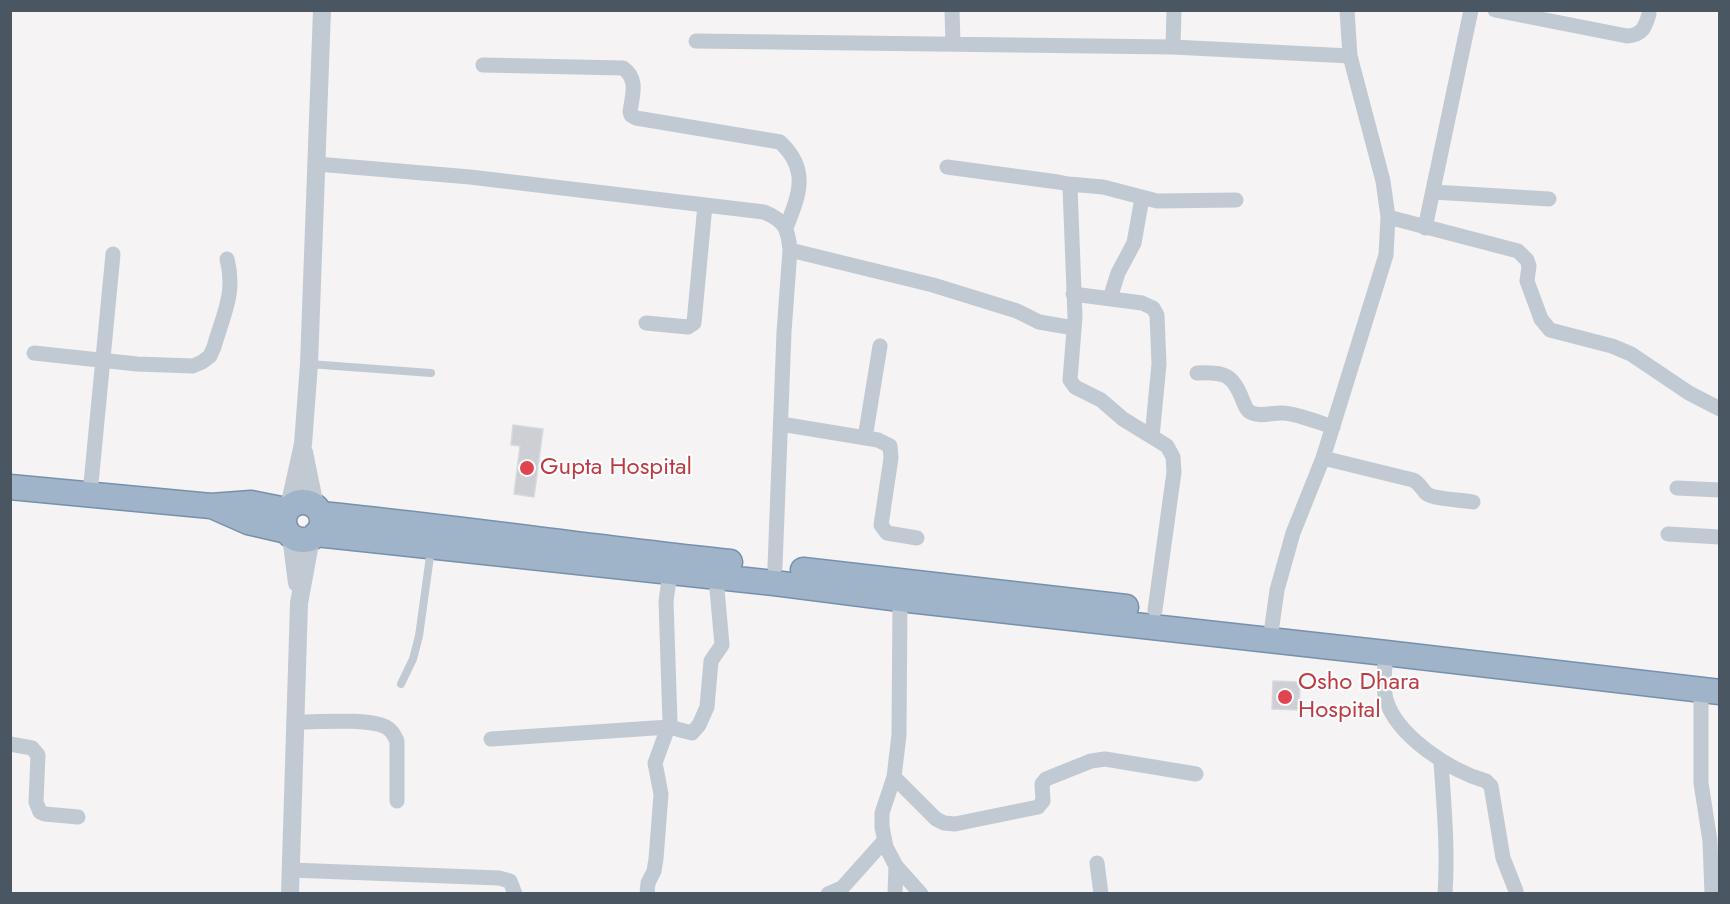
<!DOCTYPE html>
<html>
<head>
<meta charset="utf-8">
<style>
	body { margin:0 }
	#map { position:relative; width:1730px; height:904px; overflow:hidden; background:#f5f3f3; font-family:Jost,sans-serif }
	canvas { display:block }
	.frame { position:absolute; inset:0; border:12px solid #4a5661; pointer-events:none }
</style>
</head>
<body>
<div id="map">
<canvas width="1730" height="904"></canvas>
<div class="frame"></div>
</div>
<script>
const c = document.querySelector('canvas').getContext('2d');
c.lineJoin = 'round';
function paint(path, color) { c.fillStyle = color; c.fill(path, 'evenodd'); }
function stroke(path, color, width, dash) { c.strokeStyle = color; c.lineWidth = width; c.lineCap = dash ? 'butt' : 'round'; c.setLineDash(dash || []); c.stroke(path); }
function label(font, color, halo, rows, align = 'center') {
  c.font = font + ' Jost,sans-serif'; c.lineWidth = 4.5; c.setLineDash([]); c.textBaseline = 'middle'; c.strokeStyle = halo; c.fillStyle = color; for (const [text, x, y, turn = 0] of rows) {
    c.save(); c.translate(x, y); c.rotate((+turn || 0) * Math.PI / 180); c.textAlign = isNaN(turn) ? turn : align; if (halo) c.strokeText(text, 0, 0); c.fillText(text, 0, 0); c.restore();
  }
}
const building = new Path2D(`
	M513,425L543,429L534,497L514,494L520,446L511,445Z
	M1273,681L1300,682L1299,710L1272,709Z`);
paint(building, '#cdcfd5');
stroke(building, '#d7d9de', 1.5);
const trunk = new Path2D(`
	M10,487L211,506L251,503L286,510
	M284 521a19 19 0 1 1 38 0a19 19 0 1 1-38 0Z
	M214,507L248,522L287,531
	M321,514C457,528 593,547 730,562
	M316,534L774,583L900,599L1386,653L1720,692
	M803,570L1126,607`);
stroke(trunk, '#7690ad', 27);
stroke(new Path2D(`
	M309,364L431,373
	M401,684L413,659L419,636L431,549`), '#c1cad2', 8);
stroke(new Path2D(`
	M952,10L953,44
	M1495,10L1627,36C1642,35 1645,28 1649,14
	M696,41L1173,47L1174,10
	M1173,47L1350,56
	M483,65L623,68C639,79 632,96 630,112L631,115L636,118L780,142C810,170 799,195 786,228
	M317,164L470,177L764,212C785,221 788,228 790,250L784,332L775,567
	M947,167L1058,182L1068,184L1070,187L1075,317L1070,380L1075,387L1101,400L1123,419L1167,446L1173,457L1174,472L1155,610
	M1068,184L1103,187L1157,201L1236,200
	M1433,192L1549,199
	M1388,217L1518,251L1527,260L1529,266L1527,281L1541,319L1550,330L1612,346L1631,354L1689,393L1720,409
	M1425,228L1471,10
	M790,250L933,285L1017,311L1039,322L1074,328
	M1073,294L1142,303L1153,308L1157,315L1159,364L1152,437
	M1110,298L1118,273L1134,243L1142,198
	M646,323L688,327L694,323L705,205
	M34,353L137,364L193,366L202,362L210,356L214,347C223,315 236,293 227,259
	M1197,373C1225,372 1233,374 1243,401C1245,405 1246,410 1250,412C1261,418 1272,412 1283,413C1299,414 1317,422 1333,427
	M781,424L878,440L890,446L891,458L881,525L887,533L917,538
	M865,438L880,346
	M1323,458L1413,480C1421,484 1421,489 1427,494C1434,499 1463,500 1473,502
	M1677,488L1720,490
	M90,494L113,254
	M1668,534L1720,537
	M900,599L899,735L894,777L882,813V827L886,847L896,866L921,894
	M1270,640L1277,590L1293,533L1323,458L1386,255L1388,217L1383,181L1350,56L1347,10
	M1386,653C1385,668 1382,685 1386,699C1396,736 1451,771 1486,781L1491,786L1503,858L1516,891
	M1701,690V783L1710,841L1712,894
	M295,722C317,722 368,718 386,727C392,730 394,735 397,741V801
	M491,739L669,727L692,733L699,725L707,707L711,661L722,645L716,578
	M10,744L32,748L38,755L36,802L40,812L45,814L78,817
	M1441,762C1444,806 1448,849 1445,894
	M894,777L936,819L944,823L955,824L1038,807L1043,801L1042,784L1046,779L1091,761L1105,759L1196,774
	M1097,863L1101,894
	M291,870L499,878L510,881L515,894
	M647,894L648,883L654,871L656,859L661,794L655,763L670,722L666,601L670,573
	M828,894L842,888L884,841
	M895,894L896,866`), '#c1cad2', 15);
stroke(new Path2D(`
	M304,452L315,506
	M289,507L303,444L309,364L322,10
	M291,536L297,583
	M290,894L299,603L311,538`), '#c1cad2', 18);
stroke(trunk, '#9fb4c9', 24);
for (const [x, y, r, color] of [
	[527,468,8,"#e0444e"],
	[1285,697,8,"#e0444e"]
]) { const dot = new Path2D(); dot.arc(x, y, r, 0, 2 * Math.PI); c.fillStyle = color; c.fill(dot); stroke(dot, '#fff', 2); }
label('24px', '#be3a42', '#fff', [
	["Gupta Hospital",540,468],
	["Osho Dhara",1298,683],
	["Hospital",1298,711]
], 'left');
</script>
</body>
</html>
